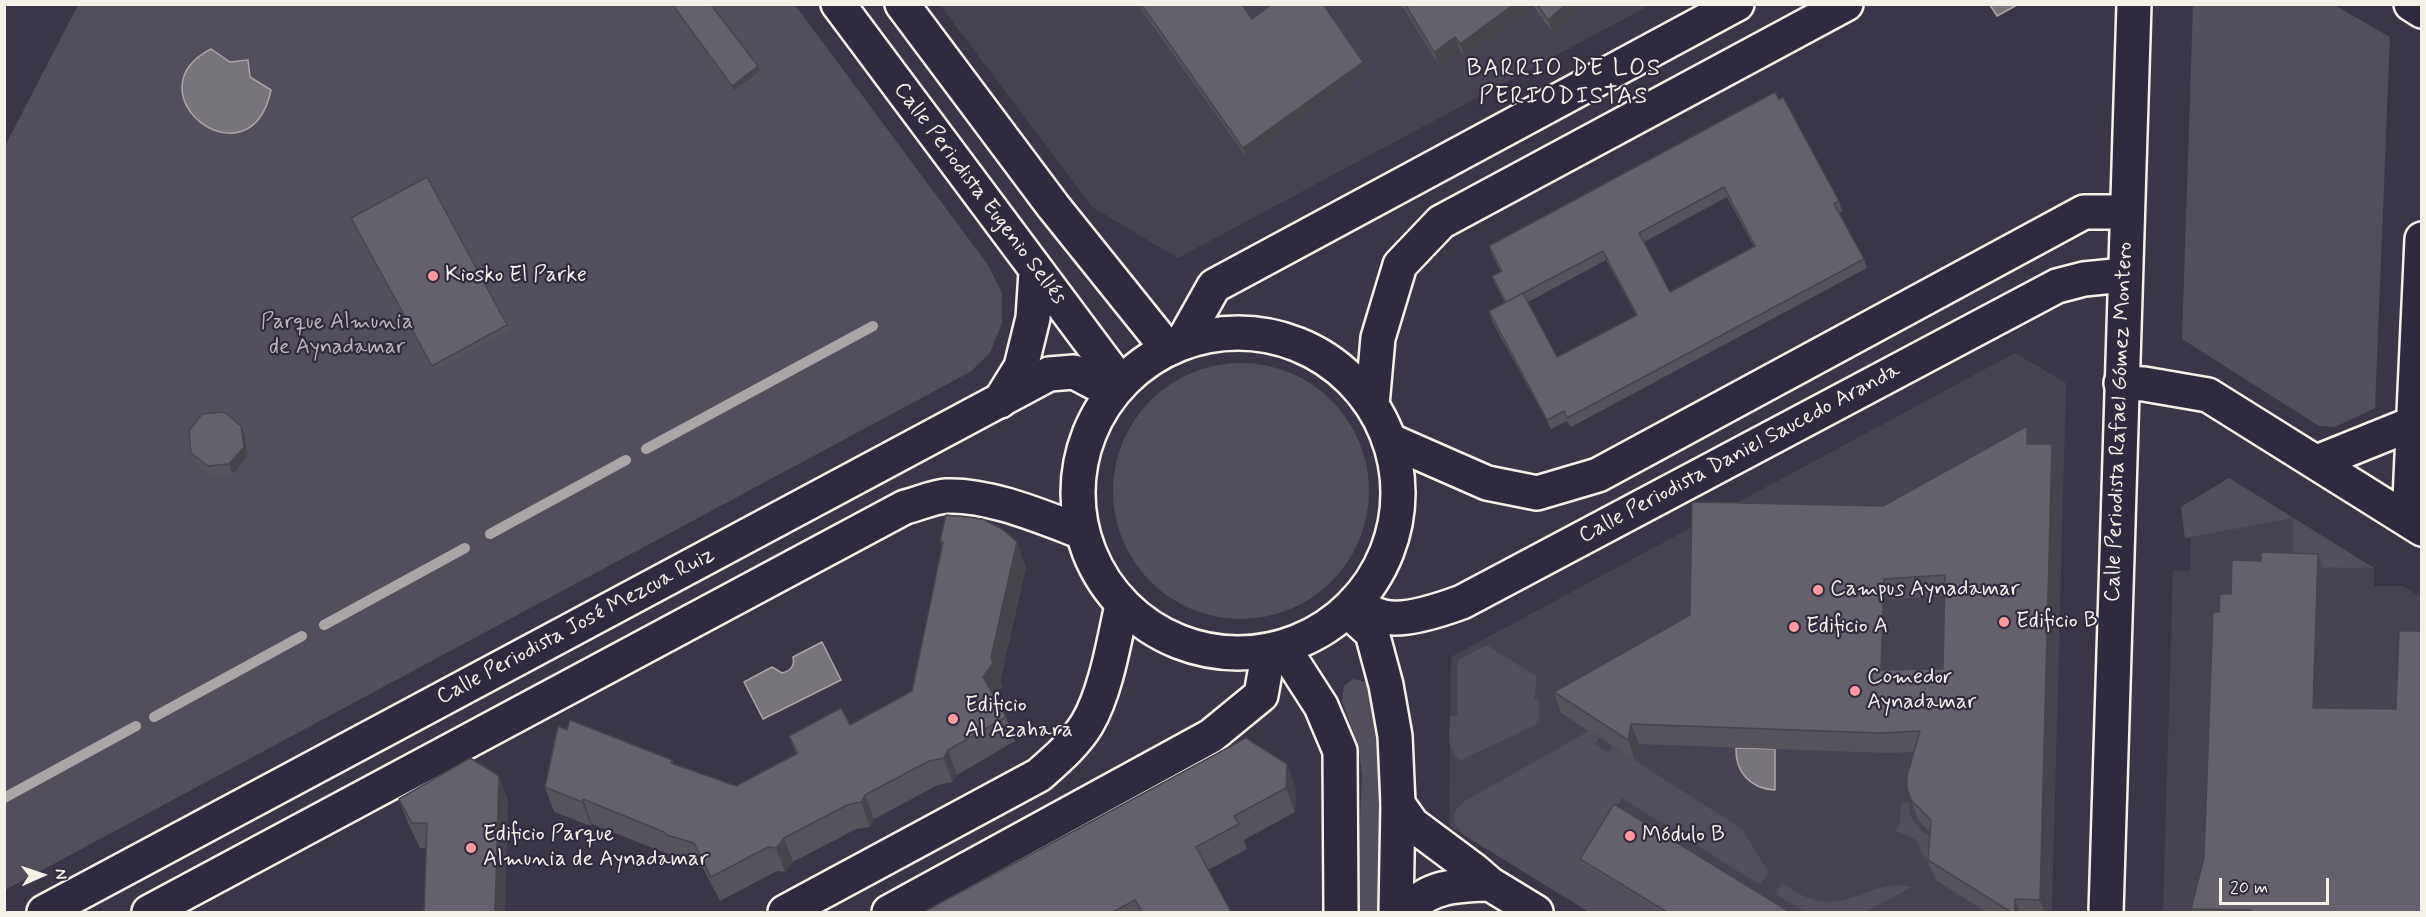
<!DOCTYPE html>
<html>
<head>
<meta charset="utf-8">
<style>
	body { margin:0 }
	#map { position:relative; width:2426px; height:917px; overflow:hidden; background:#3b3647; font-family:Mynerve,sans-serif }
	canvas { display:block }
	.frame { position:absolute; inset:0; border:6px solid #f4f1e8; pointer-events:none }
	.north { position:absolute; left:12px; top:845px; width:60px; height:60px; -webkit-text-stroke:4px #2f2a3d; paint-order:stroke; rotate:87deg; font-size:16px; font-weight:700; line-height:24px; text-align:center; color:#f4f1e8 }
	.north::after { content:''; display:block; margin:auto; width:21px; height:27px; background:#f4f1e8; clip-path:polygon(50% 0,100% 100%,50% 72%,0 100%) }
	.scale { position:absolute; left:2219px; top:878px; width:110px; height:27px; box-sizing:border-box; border:3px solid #f4f1e8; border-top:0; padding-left:8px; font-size:18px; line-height:21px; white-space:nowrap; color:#f4f1e8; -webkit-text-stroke:4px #2f2a3d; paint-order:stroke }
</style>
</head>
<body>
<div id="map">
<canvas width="2426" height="917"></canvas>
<div class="frame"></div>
<div class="north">N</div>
<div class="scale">20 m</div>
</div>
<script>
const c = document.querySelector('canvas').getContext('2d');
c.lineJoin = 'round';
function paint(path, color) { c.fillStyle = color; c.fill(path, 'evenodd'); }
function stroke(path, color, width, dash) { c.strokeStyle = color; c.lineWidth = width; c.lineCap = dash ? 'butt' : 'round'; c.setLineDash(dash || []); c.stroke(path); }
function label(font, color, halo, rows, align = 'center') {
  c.font = font + ' Mynerve,sans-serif'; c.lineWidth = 4.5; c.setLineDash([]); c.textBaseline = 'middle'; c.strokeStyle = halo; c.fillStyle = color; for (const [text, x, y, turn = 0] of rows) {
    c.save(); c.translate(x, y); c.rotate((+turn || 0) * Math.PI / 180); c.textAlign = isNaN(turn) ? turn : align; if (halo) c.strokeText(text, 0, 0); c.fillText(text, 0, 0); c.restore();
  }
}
paint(new Path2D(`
	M940,5H1650L1178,258L1092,207Z
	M2015,353L2066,383L2052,912H1589L1449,826L1451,657Z
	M2229,478L2374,568V586H2403L2421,597V912H2163L2173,571L2190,570L2191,538H2185L2181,507Z`), '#484352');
paint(new Path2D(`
	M78,5H795L988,265L1002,293V323L990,353L970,372L5,890L4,148Z
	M2193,5H2334L2390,37L2375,408L2335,427L2319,426L2182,339Z
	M1113 491a128 128 0 1 1 256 0a128 128 0 1 1-256 0Z
	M2229,478L2374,568L2293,567V518L2185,538L2181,507Z
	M1487,645L1537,677L1534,698L1539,700V720L1533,726L1461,760C1445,751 1450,732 1450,716H1458V660Z
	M1353,679L1365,682L1374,694L1384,739L1382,912H1356L1362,775L1358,745L1342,701L1344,686Z
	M1589,731L1599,737L1595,744L1608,753L1613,746L1743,830L1768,872L1760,885L1622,798L1582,864L1661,912H1589L1464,835C1450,822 1450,813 1465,801Z
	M1901,803H1909C1908,820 1920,831 1934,839L1936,878L1914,838L1896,831L1900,821Z
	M1782,883C1791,888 1801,896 1811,899C1849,911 1877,877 1912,887L1865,912H1805L1776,894Z`), '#534e5c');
const water = new Path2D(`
	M1990,5H2017L1997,16Z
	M211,49L230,62L248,60L250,77L271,90C250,189 127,93 211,49Z
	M822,642L841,680L763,719L744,682L772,667L782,673C790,671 795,666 793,657Z
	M1736,748L1775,749V790C1751,789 1735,772 1736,748Z`);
paint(water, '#78747b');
stroke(water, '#aaa6a7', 1.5);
stroke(new Path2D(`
	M646,449L873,326
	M490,534L626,460
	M324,625L465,548
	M154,717L302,636
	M4,798L136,726`), '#aaa6a7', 10);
const minor = new Path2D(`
	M2411,4L2422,11
	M1183,341L1214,286L1737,4
	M2121,383L2144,384L2208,395L2422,529
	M1372,405L1378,338L1400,265L1441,222L1846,4
	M1389,440L1487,483L1537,493L1598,475L2084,212H2127
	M2317,462L2414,423
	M2409,521L2422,239
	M1354,603C1364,608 1373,615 1384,617C1405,622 1443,609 1462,602L2057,286L2084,279L2124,275
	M1398,804L1412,824L1475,871L1490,884L1536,912
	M44,912L1049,374L1074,372L1112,392
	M149,912L905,507C918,504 933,497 946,496C989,494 1042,517 1082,532
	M785,912L1039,775C1057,759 1074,745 1087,724C1106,692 1114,641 1122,605
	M889,912L1211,736L1261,695L1269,650
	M1408,912C1426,885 1461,885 1490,884`);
const major = new Path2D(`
	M838,4L1120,382
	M902,4L1053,206L1167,348
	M1078 493a160 160 0 1 1 320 0a160 160 0 1 1-320 0Z
	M1000,401L1021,367L1033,318L1036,272
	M1347,610L1372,633L1386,685L1395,736L1398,804L1396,912
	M1283,647L1321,706L1340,751L1341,912
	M2106,912L2134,4`);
stroke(minor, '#f4f1e8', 38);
stroke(major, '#f4f1e8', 38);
stroke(minor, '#2f2a3d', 33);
stroke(major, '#2f2a3d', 33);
paint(new Path2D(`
	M670,4H714L715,8L714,9L758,66L760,71L733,91Z
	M1139,4H1242L1252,19L1367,71L1247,158L1141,9Z
	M1401,4H1579L1581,10L1553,33L1534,7L1465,57L1460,51L1439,65Z
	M1775,92L1839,201L1842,211L1839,213L1864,259L1867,268L1571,427L1567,421L1551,429L1492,321L1489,311L1505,303L1496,286L1492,276L1501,272L1492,255L1489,246ZM1727,197L1754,247L1670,292L1644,242ZM1606,260L1636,315L1557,357L1528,302Z
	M351,218L507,325L509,330L434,371L353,223Z
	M2027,426L2033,444L2060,465L2047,912H1986L1936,880L1928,860L1930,832L1918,820L1907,788L1914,752L1887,753L1639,744L1635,760L1561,713L1554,692L1883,506ZM1945,596L1943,669L1889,670L1891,599Z
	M245,435L247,456L233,474L212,476L194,463L191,453Z
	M940,541L1026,567L1000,681L1002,687L995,697L1006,717L1015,741L957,775L952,782L938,785L874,819L870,827L856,829L793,862L785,872L777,871L720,901L703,868L676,859L673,856L592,824L591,826L554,812L545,787L567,730L672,760L674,764L736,786L796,754L789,736L850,725L912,691L942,547Z
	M2323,568L2318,708L2421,912H2192L2191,909L2204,858L2219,612L2231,594Z
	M1246,738L1296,788L1295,812L1244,840L1247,849L1208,870L1231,912H924Z
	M399,799L508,800L426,848H420L408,823Z
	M1580,859L1790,912H1661L1582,864Z`), '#57535d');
paint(new Path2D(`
	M1514,4H1533L1534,7L1465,57L1460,44Z
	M1566,4H1579L1581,10L1553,33L1548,20Z
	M1455,37L1460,51L1439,65L1434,52Z
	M1363,62L1367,71L1247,158L1243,148Z
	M758,66L760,71L733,91L732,86Z
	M241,426L245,435L247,456L233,474L229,464Z
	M2027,426L2034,447L2027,444Z
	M2052,444L2060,465L2047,912H2044L2040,900Z
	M1017,542L1026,567L1000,681L1002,687L992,701L983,677L991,657Z
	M2318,554L2323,568L2318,722L2313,708Z
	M1884,579L1891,599L1889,690L1881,670Z
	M1631,724L1639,744L1635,760L1628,740Z
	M948,750L957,775L952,782L944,758Z
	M1287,764L1296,788L1295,812L1286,788Z
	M499,776L508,800L505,912H495Z
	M865,795L874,819L870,827L861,802Z
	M583,799L592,824L591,826L582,802Z
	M784,838L793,862L785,872L776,848Z
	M2015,899L2020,912H2015Z`), '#47444c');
const building = new Path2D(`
	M672,4H711V5L758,66L732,86Z
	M1141,4H1242L1252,19L1272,4H1323L1363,62L1243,148Z
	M1405,4H1514L1460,44L1455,37L1434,52Z
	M1537,4H1566L1548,20Z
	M1775,92L1779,100L1783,97L1839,201L1834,204L1864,259L1567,418L1564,411L1547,420L1489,311L1523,293L1557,357L1637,315L1603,251L1506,302L1492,276L1502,271L1489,246ZM1724,187L1755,246L1670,292L1639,233Z
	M427,177L507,325L432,366L351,218Z
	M224,412L241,426L244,447L229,464L208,466L191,453L189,431L202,414Z
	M2027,426V444H2052L2040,900L2015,899V912H2011L1928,860L1931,820L1911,800L1907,788V776L1920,731L1879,733L1631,724L1628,740L1554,692L1690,615L1692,502L1883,506ZM1945,575L1943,669L1881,670L1884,579Z
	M946,515L982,519L1002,529L1017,542L991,657L993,663L983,677L1006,717L948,750L944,758L929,761L865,795L861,802L847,805L784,838L776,848L768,847L711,877L694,843L667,835L664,832L583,799L582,802L545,787L558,726L567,730L570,720L672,760L671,763L736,786L798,753L789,736L841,708L850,725L912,691L943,542L940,541Z
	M2261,552L2318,554L2313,708L2396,709L2399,631H2421V912H2251V910L2191,909L2204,858L2213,612H2219L2220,594H2231L2232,560L2261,561Z
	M1246,738L1287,764L1286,788L1234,816L1239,824L1196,847L1231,912H1142L1135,900L1113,912H924Z
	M470,758L499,776L495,912H424L427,823H412L399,799Z
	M1614,804L1790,912H1667L1580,859Z`);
paint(building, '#65616c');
stroke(building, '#47444c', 1.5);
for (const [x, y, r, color] of [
	[433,276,6,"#ff9aa2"],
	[1818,590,6,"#ff9aa2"],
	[2004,622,6,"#ff9aa2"],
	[1794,627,6,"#ff9aa2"],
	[1855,691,6,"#ff9aa2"],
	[953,719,6,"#ff9aa2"],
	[1630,836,6,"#ff9aa2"],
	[471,848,6,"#ff9aa2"]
]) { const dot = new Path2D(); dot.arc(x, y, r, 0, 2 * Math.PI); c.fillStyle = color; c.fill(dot); stroke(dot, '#2f2a3d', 2); }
label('22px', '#f4f1e8', '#2f2a3d', [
	["Calle Periodista Eugenio Sellés",979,194,53],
	["Calle Periodista Rafael Gómez Montero",2120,422,-88],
	["Calle Periodista Daniel Saucedo Aranda",1740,454,-28],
	["Calle Periodista José Mezcua Ruiz",576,627,-28]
]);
label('22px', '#f4f1e8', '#2f2a3d', [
	["Kiosko El Parke",445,276],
	["Campus Aynadamar",1830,590],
	["Edificio B",2016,622],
	["Edificio A",1806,627],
	["Comedor",1867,678],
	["Aynadamar",1867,703],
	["Edificio",965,706],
	["Al Azahara",965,731],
	["Edificio Parque",483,835],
	["Almunia de Aynadamar",483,860],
	["Módulo B",1642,836]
], 'left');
label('22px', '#bcb8b7', '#2f2a3d', [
	["Parque Almunia",337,323],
	["de Aynadamar",337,348]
]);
c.letterSpacing = '1.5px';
label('24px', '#f4f1e8', '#2f2a3d', [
	["BARRIO DE LOS",1564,70],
	["PERIODISTAS",1564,98]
]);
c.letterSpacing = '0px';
</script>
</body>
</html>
